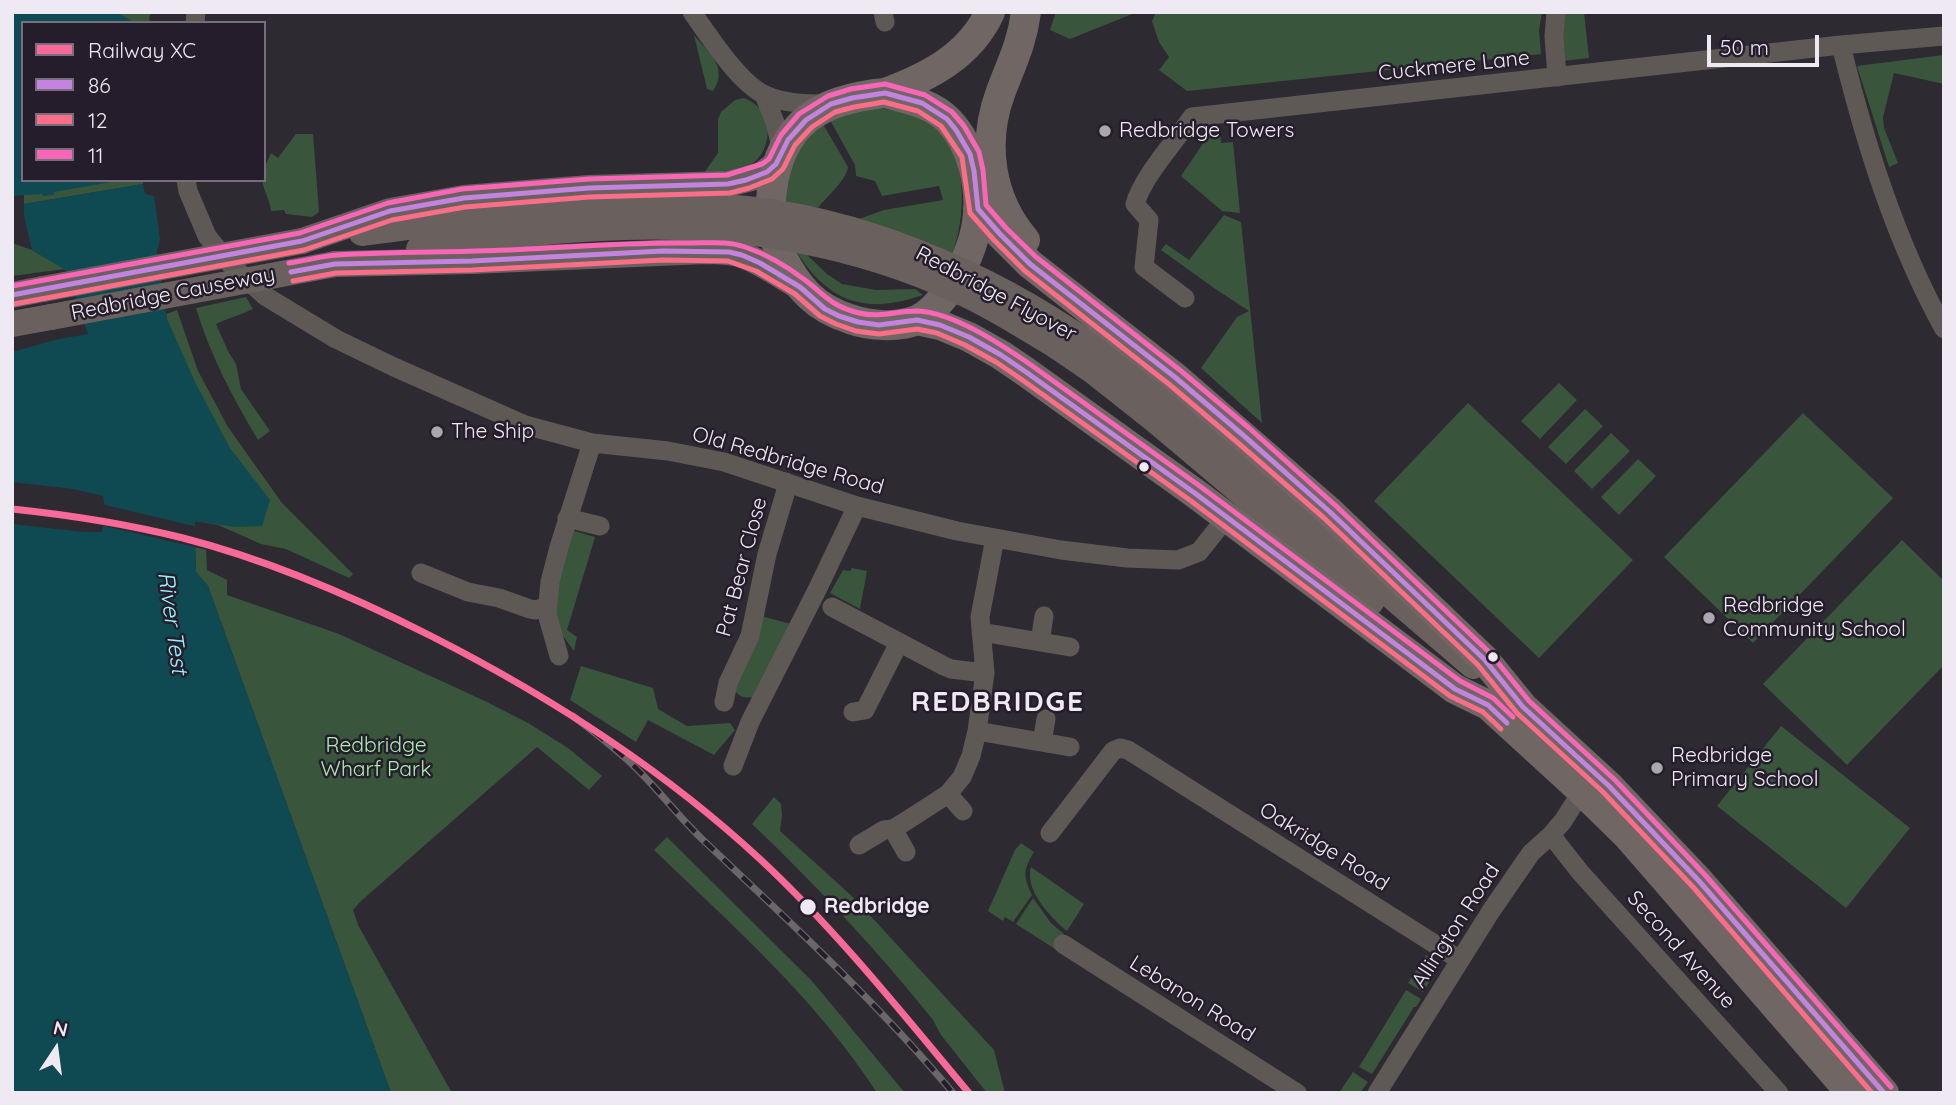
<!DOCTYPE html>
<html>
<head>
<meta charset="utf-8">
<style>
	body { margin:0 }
	#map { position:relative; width:1956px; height:1105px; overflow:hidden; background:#2e2a32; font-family:Quicksand,sans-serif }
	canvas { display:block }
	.frame { position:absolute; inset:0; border:14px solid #efe9f3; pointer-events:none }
	.legend { position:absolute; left:21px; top:21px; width:245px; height:161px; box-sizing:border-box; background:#251d2b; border:2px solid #766f7b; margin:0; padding:9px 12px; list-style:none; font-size:21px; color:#efe9f3 }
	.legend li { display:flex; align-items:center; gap:14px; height:35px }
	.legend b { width:35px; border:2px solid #766f7b }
	.north { position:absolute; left:21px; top:1014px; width:70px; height:70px; -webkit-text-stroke:5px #251d2b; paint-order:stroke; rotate:13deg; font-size:19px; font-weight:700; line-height:28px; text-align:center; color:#efe9f3 }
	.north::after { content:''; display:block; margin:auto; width:24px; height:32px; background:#efe9f3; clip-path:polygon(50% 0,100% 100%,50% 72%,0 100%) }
	.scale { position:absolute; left:1707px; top:35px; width:112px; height:32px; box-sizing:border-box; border:4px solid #efe9f3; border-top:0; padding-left:9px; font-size:21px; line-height:24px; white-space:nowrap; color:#efe9f3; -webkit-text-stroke:5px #251d2b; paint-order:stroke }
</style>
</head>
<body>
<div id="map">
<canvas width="1956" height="1105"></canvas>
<div class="frame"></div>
<ul class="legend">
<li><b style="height:9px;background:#f96998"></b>Railway XC</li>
<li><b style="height:9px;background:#c483df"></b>86</li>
<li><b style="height:9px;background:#fb6d88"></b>12</li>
<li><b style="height:9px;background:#fa66b7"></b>11</li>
</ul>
<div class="north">N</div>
<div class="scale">50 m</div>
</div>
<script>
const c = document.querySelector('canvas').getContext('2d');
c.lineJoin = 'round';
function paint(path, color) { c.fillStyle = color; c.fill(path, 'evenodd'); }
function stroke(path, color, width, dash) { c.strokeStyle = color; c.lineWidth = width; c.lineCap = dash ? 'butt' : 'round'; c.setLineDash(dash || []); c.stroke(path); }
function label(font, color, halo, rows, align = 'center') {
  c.font = font + ' Quicksand,sans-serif'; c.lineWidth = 5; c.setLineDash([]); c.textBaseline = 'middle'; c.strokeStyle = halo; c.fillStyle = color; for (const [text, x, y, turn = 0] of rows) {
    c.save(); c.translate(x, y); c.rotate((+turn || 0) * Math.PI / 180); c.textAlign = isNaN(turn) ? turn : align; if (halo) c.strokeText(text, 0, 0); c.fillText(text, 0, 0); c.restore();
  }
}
paint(new Path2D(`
	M12,12H150L149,23H23V180H143V184L24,204V194L12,195Z
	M1056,12H1137L1070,39L1050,30Z
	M1156,12H1542L1539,30L1541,54L1187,91L1159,70L1169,57L1159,42L1152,21Z
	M1562,12H1584L1589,58L1562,61Z
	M694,35C709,53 729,68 713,91L707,89Z
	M1944,55V84L1894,73L1883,117L1884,128L1898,163L1889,167L1857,66Z
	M744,98C775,109 775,151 748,167C737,174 717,172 704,173L718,153V119L721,112L735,100Z
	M876,108C885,109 894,110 903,112C968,129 970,200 953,253L924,241L859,219L884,210L943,200L939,186L882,196L875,181L856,176L855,165L830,120L840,114Z
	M823,124L848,167C846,181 827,196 818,208L784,203L786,170L806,137Z
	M1220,129L1221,143L1233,142L1240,213L1222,211L1181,176L1212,130Z
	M296,134H313L319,212L312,217L286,214L284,210L271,211C270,200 264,192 262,180H264V169L271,153L278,158Z
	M1224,215L1241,222L1262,423L1201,368L1237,317L1249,311L1214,288L1161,250L1166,244L1189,260Z
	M12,243L32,250L65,269L12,276Z
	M796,251L804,252L827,274L842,284L876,290L915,289L923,295C866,315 829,303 796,251Z
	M246,297L253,309C241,315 228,318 216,324L229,353L236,364L241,389L270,431L258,440C233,398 210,355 196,308Z
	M177,310L198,371L228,427L282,503L353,574L349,578L286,549L261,544L218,525L195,521L166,314Z
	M1559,383L1577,400L1540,439L1521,421Z
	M1468,403L1633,560L1539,658L1374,501Z
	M1585,409L1603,426L1566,464L1548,447Z
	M1803,413L1893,498L1753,643L1664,557Z
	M1611,433L1630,451L1592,489L1574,471Z
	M1638,459L1656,476L1619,515L1601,497Z
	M574,531L595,537L567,630L577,637L574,651L563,636L557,620L554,601L565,550Z
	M1902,540L1944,581V665L1847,765L1763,684Z
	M195,547L206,550L207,570L227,580V595L339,634L485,701L528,723L568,748L602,776L589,790L537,747L361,901L353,910L358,925L452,1093H391L208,586L196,572Z
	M852,568L867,571L860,609L830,593L843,570L850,571Z
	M761,616L791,624L755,697C746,698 739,698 735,690Z
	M581,666L653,688L658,709L687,726L730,723L735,730L714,755L648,720L636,742L570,700Z
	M1781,726L1910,828L1846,908L1717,806Z
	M774,797L781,804L782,815L780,831L854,898L994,1050L1005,1093H987L941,1035L933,1020C877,950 817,886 752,824Z
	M667,837L812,981L905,1093H877C817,1000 733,926 654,850Z
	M1021,843L1034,852C1023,870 1023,875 1032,895L1013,922L1005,917L1003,921L988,911L1015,850Z
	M1031,867L1084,904L1067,931C1051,918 1024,890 1031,867Z
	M1033,898L1051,923L1064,934L1055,949L1016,924Z
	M1426,955L1438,963L1439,967L1423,992L1408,983Z
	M1406,990L1421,999L1416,1007H1414L1372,1074L1359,1067Z
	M1353,1072L1368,1082L1360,1093H1339Z`), '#39553c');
paint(new Path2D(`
	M12,12H116L135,23H23V180H123L54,192V195L43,196L42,194L12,196Z
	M143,184L145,194L154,196L160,239L157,251L167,319L196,384L230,448L270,500L262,526L234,527L195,521L196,572L208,586L391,1093H12V524L84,532H102L106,513L103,496L73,489L12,482V352L59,339L88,334L67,271L32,250L24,216V204Z`), '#0f4a52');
paint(new Path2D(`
	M101,504L198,527L199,548L100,525L103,513Z`), '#2e2a32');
stroke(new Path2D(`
	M692,12C709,36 739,83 765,95C784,104 810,104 830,104
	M883,12L885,22
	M1556,12L1554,36L1557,77
	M195,23L196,12
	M1841,45C1865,143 1895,240 1944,329
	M764,95L775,122L782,151
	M186,180L188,191L207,236L229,263L265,296L336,339L394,367L525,425L592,443L668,451L724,462L857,506L957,531L1061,550L1127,558L1178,560L1199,552L1226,518
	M1185,298L1144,267L1149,220L1135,204C1143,176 1175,142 1192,117L1841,45L1944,36
	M567,518L600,526
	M421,573L468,592L499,598L530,609L535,610L547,607
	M832,607L944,666L951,669L985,673
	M981,632L1070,647
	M1040,642L1044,616
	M559,656L547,614L550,582L559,547L592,443
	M724,702L728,683L750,636L767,554L785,494L786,482
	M853,712L865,710L899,643
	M977,731L1070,747
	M1042,742L1046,719
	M733,766L750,722L818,588L857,506
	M948,794L963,811
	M893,829L906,852
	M1050,833L1113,751L1120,748L1128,750L1460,960
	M1551,835L1580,872L1779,1093
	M859,845L884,830L893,829L903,823L948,794L962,777L971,756L977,731L985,673L980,617L995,538
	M1063,944L1297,1093
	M1377,1093L1491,911L1531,853L1551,835L1563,821L1582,791`), '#5f5956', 19);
stroke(new Path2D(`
	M362,233C449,222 536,208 623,207
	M302,241L390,211L464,198L589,188L728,184L760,176L776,164
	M419,249C487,237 555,229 624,227
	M335,264L472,261L705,251C717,251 728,251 739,254C761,261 780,276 800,287
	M12,295L43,289
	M12,324L51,317
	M1071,332L1095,348L1167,404L1473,666
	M1058,347L1093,371L1155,420L1371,602`), '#6a615e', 26);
stroke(new Path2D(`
	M885,93C907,99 931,103 948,120C973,145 982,189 977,223C973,247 962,271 948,291C940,302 930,314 917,320C897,328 870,326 850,319C815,308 798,288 782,257C772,237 769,211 772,190C781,122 821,99 885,93Z
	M885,93C928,77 970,56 990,12
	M978,209L1000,234L1030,264L1176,378L1330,512L1484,659L1523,707L1609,786L1699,881L1884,1093
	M1025,240C990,199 982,144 1000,94C1011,64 1022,44 1026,12
	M917,320L940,325L969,337L1001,355L1026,372L1196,494L1455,689L1488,705L1582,791L1627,835L1851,1093`), '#706664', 30);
const rail = new Path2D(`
	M573,716C595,733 618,750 638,770C661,793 680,818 703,840C790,922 876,1001 953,1093`);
stroke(rail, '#6b6668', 7);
stroke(rail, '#251d2b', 4.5, [13]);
stroke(new Path2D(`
	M623,207C651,207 680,205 708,206C835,211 965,262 1071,332
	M624,227C738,223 857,243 961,292C995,307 1026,328 1058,347
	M43,289L302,241
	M51,317L335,264`), '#6a615e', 26);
stroke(new Path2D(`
	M291,272L335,264L472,261L663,251L729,252L742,255L760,263L800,287L825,309L839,316L858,322L879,325L917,320L940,325L969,337L1001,355L1026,372L1196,494L1455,689L1488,705L1507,723
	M12,295L302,241L390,211L464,198L589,188L728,184L746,180L767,172L776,164L788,140L806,120L831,104L852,98L885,93L922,103L947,119L956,130L970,154L974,171L978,209L1000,234L1030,264L1176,378L1243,435L1330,512L1484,659L1523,707L1609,786L1699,881L1884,1093`), '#c483df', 5);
stroke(new Path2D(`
	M293,281L336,273L472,270L663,260L728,261L756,271L795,294L820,316L836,324L856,331L879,334L917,329L937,333L965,345L996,362L1021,379L1191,501L1450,696L1483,712L1501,729
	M14,304L304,250L392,220L465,207L589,197L730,193L749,188L772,179L783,169L795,145L812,127L835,112L854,107L884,102L918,111L941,126L962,157L970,213L994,240L1025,271L1170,385L1237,442L1324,518L1478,665L1517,713L1603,792L1693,887L1872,1093`), '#fb6d88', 5);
stroke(new Path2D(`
	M289,263C305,261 321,256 337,255C400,251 464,253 528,249C583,246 637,242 692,243C710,243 728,241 745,247C766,254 788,267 805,280C826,296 831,306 859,313C880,318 896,311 917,311C953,312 1002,345 1031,365L1201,487L1460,681L1493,698L1513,717
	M12,286L300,233L388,203L462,189L589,179L727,175L762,164L769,159L781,135L799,114L828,96L851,89L885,84L925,95L952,112L964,126L979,152L983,170L986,205L1006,228L1036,257L1181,371L1249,428L1336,506L1490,653L1529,701L1615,780L1705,875L1891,1087`), '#fa66b7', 5);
stroke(new Path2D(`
	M12,509C70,515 127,524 183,538C269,560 352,596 431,636C549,696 663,769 761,860C837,931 902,1013 969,1093`), '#f96998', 7);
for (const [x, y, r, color] of [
	[1105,131,7,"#aba6af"],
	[437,432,7,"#aba6af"],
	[1144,467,6,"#efe9f3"],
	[1709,618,7,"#aba6af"],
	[1493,657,6,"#efe9f3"],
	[1657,768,7,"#aba6af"],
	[808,907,9,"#efe9f3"]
]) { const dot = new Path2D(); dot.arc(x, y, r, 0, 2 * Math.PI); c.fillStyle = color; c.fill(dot); stroke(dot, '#251d2b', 2.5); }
label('21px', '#efe9f3', '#251d2b', [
	["Cuckmere Lane",1454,66,-6],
	["Redbridge Causeway",173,294,-11],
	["Redbridge Flyover",996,294,28],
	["Old Redbridge Road",788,461,16],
	["Pat Bear Close",742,567,-75],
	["Oakridge Road",1324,847,32],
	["Allington Road",1456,926,-57],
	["Second Avenue",1681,950,48],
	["Lebanon Road",1192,999,32]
]);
label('21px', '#efe9f3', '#251d2b', [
	["Redbridge Towers",1119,131],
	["The Ship",451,432],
	["Redbridge",1723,606],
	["Community School",1723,630],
	["Redbridge",1671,756],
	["Primary School",1671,780]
], 'left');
label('21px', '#abedaf', '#251d2b', [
	["Redbridge",376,746],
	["Wharf Park",376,770]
]);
label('bold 21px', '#efe9f3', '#251d2b', [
	["Redbridge",824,907]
], 'left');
label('italic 23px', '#9af2fe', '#251d2b', [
	["River Test",172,623,82]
]);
c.letterSpacing = '2px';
label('bold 28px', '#efe9f3', '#251d2b', [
	["REDBRIDGE",998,703]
]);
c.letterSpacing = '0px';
</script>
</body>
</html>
